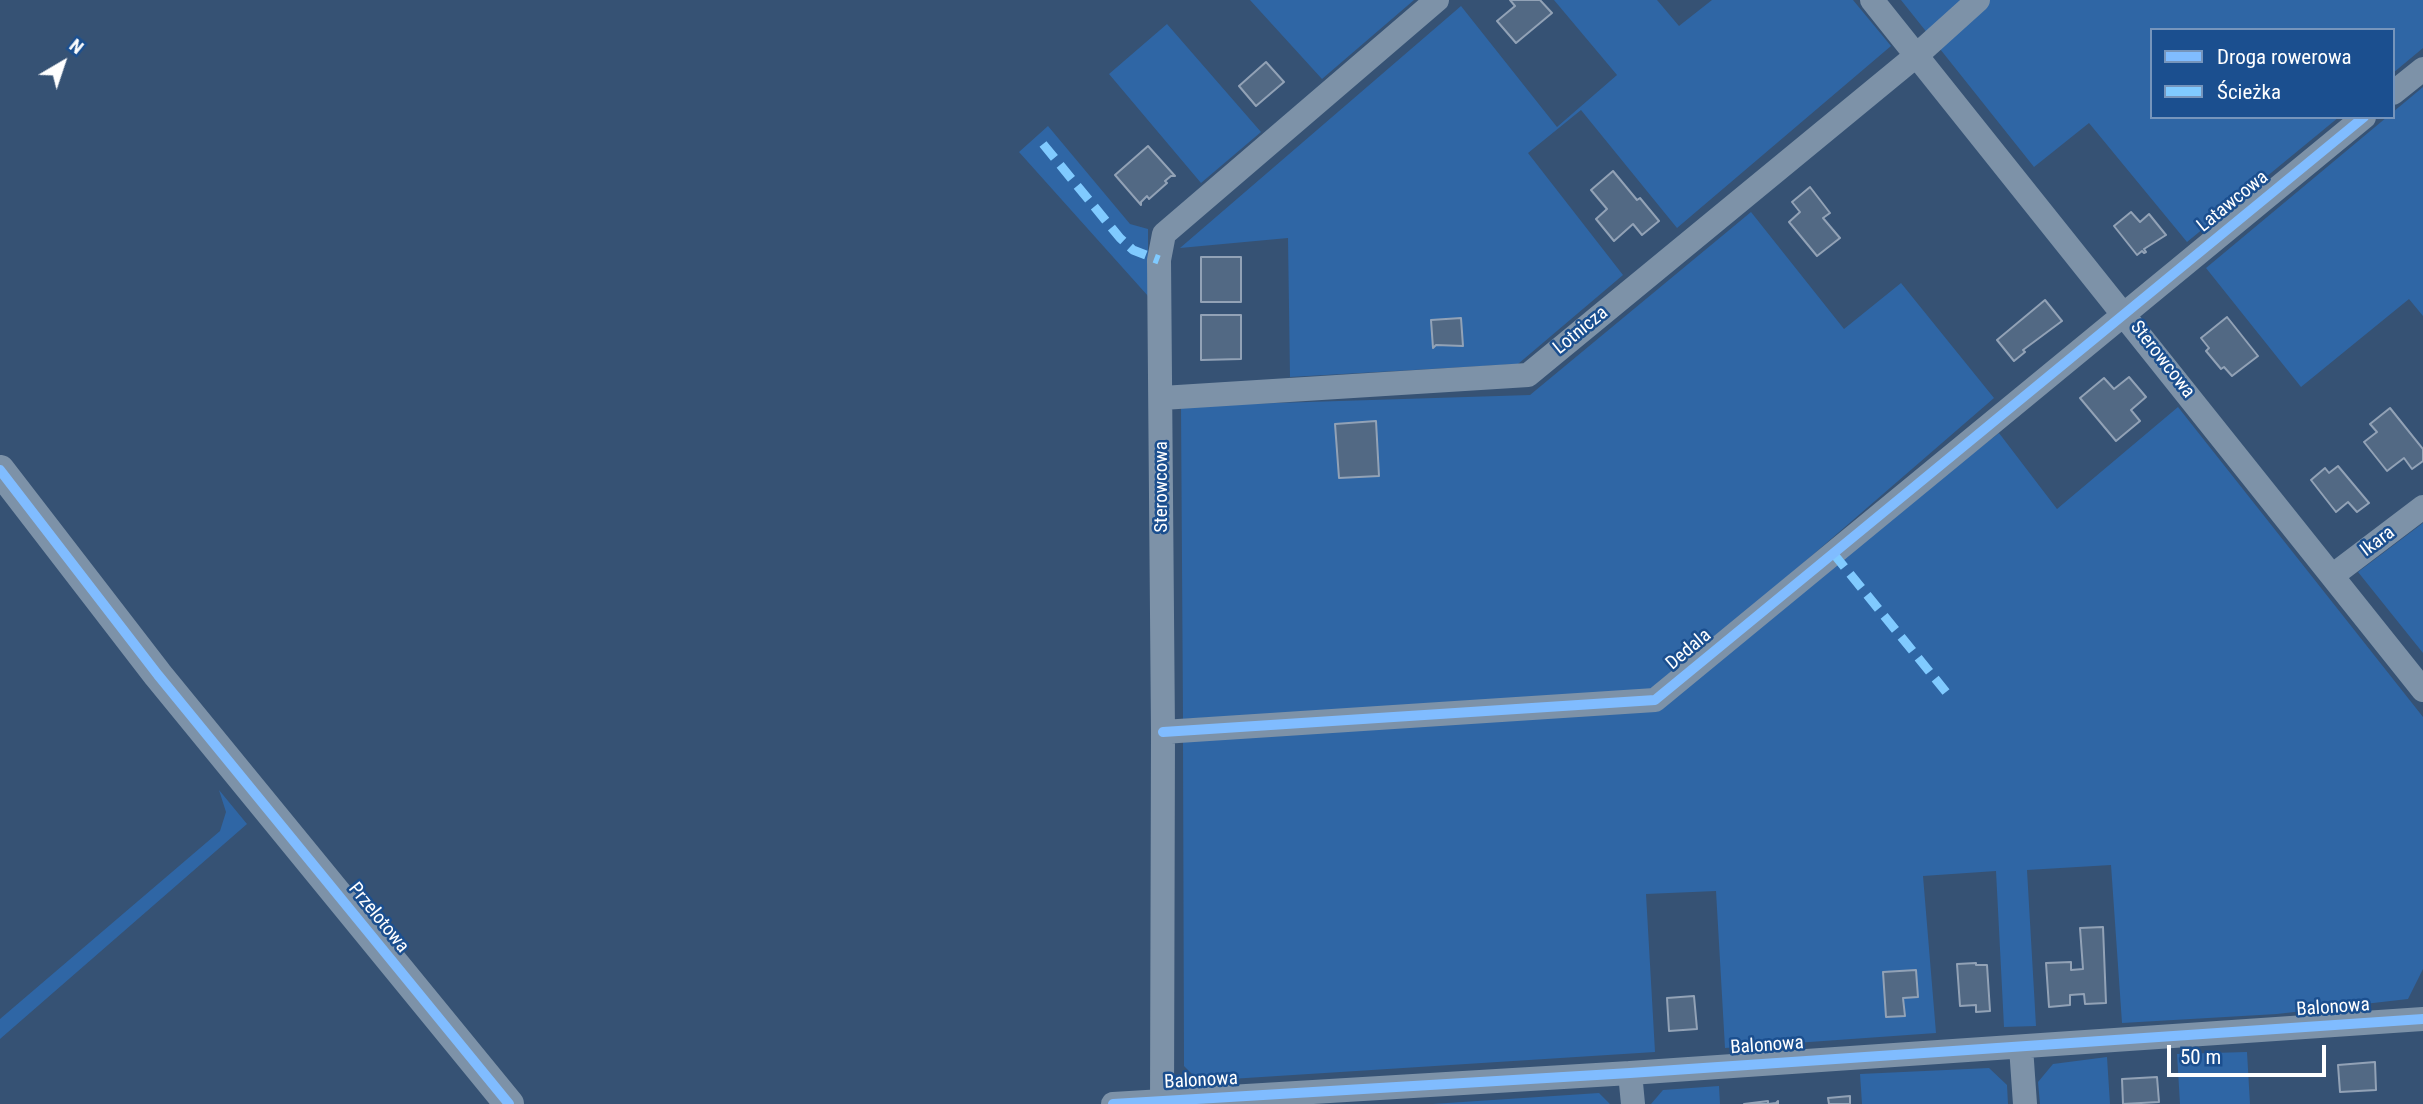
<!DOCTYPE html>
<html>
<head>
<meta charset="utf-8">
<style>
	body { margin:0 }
	#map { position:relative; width:2423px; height:1104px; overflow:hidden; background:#365274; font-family:"Roboto Condensed",sans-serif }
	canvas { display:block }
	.legend { position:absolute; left:2150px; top:28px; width:245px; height:91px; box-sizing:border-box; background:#1b4f8f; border:2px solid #7695bc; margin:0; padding:9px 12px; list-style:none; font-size:21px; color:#fff }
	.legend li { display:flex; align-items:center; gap:14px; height:35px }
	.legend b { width:35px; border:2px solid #7695bc }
	.north { position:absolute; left:28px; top:28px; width:70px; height:70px; -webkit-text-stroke:5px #1b4f8f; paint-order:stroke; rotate:39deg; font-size:19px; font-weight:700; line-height:28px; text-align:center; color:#fff }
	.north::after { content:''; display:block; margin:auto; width:24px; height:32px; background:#fff; clip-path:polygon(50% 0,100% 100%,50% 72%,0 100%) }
	.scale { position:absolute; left:2167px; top:1045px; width:159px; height:32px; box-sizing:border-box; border:4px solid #fff; border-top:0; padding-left:9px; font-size:21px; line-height:24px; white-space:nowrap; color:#fff; -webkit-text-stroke:5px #1b4f8f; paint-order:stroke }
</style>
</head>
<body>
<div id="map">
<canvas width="2423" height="1104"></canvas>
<ul class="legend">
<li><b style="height:9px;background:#80bcff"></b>Droga rowerowa</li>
<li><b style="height:9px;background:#80caff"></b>Ścieżka</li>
</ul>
<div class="north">N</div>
<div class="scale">50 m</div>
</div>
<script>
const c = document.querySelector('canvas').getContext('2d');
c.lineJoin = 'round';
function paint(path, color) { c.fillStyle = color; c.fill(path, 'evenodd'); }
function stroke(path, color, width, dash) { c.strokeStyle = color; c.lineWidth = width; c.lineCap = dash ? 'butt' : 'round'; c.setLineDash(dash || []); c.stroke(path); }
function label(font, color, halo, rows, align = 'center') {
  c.font = font + ' "Roboto Condensed",sans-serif'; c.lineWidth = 5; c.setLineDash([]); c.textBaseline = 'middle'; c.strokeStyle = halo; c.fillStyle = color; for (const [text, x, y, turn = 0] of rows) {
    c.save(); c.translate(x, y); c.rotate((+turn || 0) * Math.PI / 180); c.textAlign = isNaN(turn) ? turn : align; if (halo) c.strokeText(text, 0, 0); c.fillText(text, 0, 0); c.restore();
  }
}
paint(new Path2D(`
	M1250,0H1414L1322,79Z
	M1554,0H1657L1679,26L1712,0H1853L1891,46L1677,228L1581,110L1528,153L1623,275L1518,364L1290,377L1288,238L1180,248L1461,6L1557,127L1617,75Z
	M1901,0H2423V48L2393,73V30H2152V117H2339L2187,242L2089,123L2034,167Z
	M1167,24L1261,132L1201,183L1109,74Z
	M2423,87V316L2409,299L2301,387L2206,268L2387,117H2393V112Z
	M1048,126L1130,224L1148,229V296L1019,152Z
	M1751,212L1844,329L1901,283L1994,398L1660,687L1641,694L1183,719L1181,406L1530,395Z
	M2178,407L2423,717V969L2408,999L2277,1014L2122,1023L2111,865L2027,870L2036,1026L2004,1027L1996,871L1923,876L1936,1033L1725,1048L1716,891L1646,894L1655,1052L1199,1081L1184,1066L1183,740L1661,708L1891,517L1999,433L2057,509Z
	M2423,523V653L2358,572Z
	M219,790L247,824L0,1039V1019L220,831L226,812Z
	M2247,1052L2250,1104H2180L2177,1054Z
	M2107,1057L2110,1104H2040L2038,1082L2053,1064Z
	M1989,1068L2007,1085L2008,1104H1862L1860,1074Z
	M1719,1086L1720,1104H1651L1663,1090Z
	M1599,1093L1610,1104H1432Z`), '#2f66a5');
const building = new Path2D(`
	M1510,0H1540L1552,13L1516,43L1497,21L1515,6Z
	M1266,62L1284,82L1256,106L1239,86Z
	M1148,146L1175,176H1171L1165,181L1167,183L1149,199L1147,196L1141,202V205L1115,175Z
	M1613,171L1637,200L1640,198L1659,221L1642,235L1633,224L1614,241L1596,219L1607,209L1591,190Z
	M1810,187L1830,213L1823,218L1840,238L1817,256L1789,222L1800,212L1792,202Z
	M2131,212L2140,222L2149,214L2166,235L2144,249L2146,252L2144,253L2142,251L2137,255L2114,226Z
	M1201,257H1241V302H1201Z
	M2045,300L2062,321L2023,350L2025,352L2014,361L1997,340Z
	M1201,315H1241V359L1201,360Z
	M2227,317L2258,356L2232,376L2224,367L2221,369L2206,351L2209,348L2201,338Z
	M1461,318L1463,346L1436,345L1433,348L1431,320Z
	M2129,377L2146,397L2131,410L2140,421L2116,441L2080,398L2104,378L2114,389Z
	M2390,408L2423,449V461L2412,469L2404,458L2387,471L2364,442L2377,432L2370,424Z
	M1376,421L1379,476L1339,478L1335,424Z
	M2338,466L2369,503L2357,512L2348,502L2336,512L2311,480L2325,468L2329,473Z
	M2103,927L2106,1003L2085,1004L2084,994L2070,995V1005L2049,1007L2046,963L2071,962V970L2083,969L2080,928Z
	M1976,963V965H1987L1990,1011L1976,1012V1005L1960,1006L1957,964Z
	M1916,970L1918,997L1903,998L1905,1016L1886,1017L1883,972Z
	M1694,996L1697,1029L1669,1031L1667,998Z
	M2375,1062L2376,1090L2340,1092L2338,1065Z
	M2157,1077L2159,1102L2123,1104L2122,1079Z
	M1850,1096V1104H1829L1828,1098Z
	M1768,1101V1104L1776,1103L1778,1101V1104H1744Z`);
paint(building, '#526984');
stroke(building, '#92a2b6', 2);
stroke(new Path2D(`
	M1872,0L2423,690
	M2393,93L2423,69
	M1162,398L1528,375L1917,55L1978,0
	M2332,576L2423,507
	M1163,732L1655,700L2364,117
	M2021,1047L2025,1104
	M1630,1073L1633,1104
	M1113,1104L1630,1073L2423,1019
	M1162,1104L1163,732L1159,260L1164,234L1437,0`), '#7d92a8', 24);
stroke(new Path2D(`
	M0,470L158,675L509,1104`), '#7d92a8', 30);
stroke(new Path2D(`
	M1043,144L1120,238L1133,250L1159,260
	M1833,553L1946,692`), '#80caff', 9, [18, 9]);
stroke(new Path2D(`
	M0,470L158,675L509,1104
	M1163,732L1655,700L2364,117
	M1113,1104L1630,1073L2423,1019`), '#80bcff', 10);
label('19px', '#fff', '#1b4f8f', [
	["Latawcowa",2233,202,-39],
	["Lotnicza",1581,331,-39],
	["Sterowcowa",2162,360,52],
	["Sterowcowa",1162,487,-90],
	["Ikara",2378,542,-37],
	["Dedala",1689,650,-40],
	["Przelotowa",378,918,51],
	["Balonowa",2333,1008,-4],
	["Balonowa",1767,1046,-4],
	["Balonowa",1201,1081,-3]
]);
</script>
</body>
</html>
